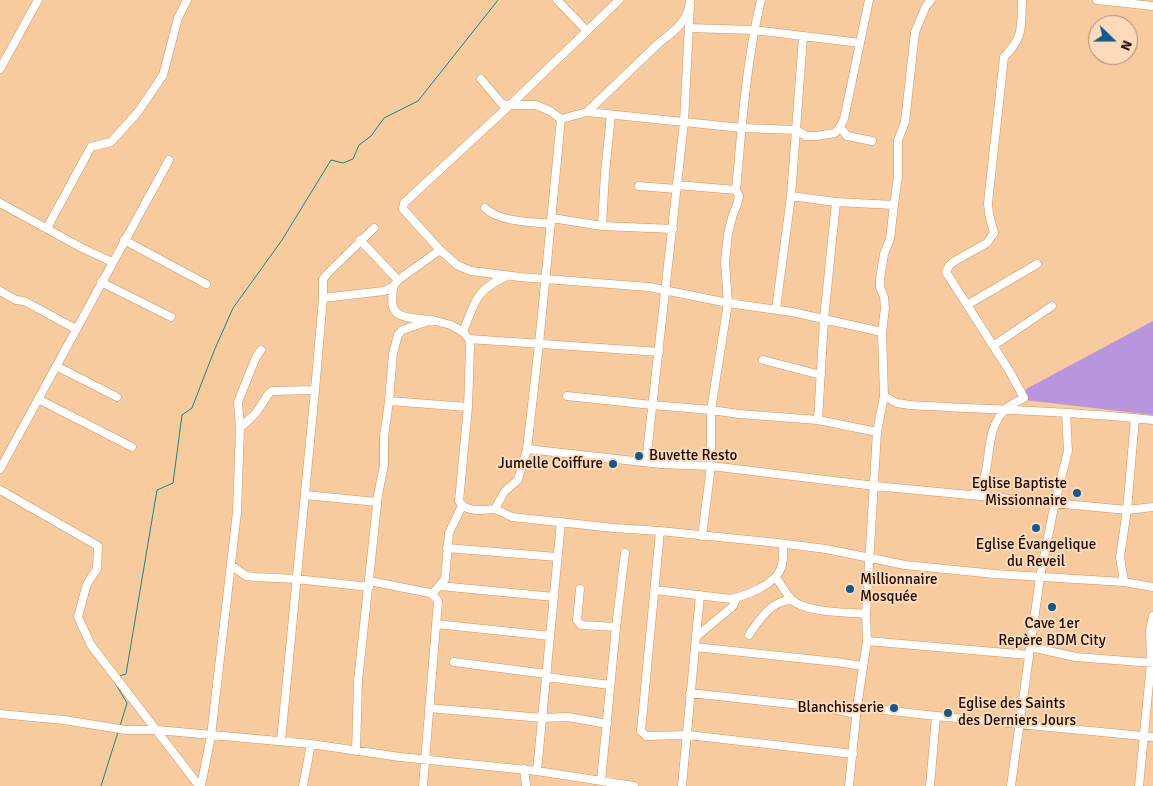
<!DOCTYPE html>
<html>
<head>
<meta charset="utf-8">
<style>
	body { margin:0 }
	#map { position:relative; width:1153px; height:786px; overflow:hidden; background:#f8cb9f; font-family:Signika,sans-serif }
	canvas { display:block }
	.north { position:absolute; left:1088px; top:15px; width:50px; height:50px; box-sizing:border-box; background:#fddbba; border:1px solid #a38770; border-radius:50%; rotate:112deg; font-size:14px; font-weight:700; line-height:20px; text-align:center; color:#1d0a00 }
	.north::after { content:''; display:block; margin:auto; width:18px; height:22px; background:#105a8d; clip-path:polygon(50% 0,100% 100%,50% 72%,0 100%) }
</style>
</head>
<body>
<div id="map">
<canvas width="1153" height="786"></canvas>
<div class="north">N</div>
</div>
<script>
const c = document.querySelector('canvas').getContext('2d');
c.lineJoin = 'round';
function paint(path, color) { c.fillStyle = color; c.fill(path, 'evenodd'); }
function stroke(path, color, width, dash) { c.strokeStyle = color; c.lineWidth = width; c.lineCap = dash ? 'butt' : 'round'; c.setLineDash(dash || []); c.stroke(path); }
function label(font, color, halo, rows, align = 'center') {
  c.font = font + ' Signika,sans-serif'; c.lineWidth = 4; c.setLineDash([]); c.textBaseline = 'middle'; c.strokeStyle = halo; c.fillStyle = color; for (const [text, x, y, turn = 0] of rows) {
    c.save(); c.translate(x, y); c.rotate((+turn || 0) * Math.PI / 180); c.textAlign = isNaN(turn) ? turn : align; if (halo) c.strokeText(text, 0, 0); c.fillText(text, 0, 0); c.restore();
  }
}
paint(new Path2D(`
	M1153,321V415L1025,400L1026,389Z`), '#b895dd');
stroke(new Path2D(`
	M119,676L126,674L157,490L173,483L182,415L192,408L214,351L233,308L282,240L331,160L343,163L353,159L359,145L371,136L384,118L418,101L498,0
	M112,678L127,703L120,726
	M101,786L118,732`), '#0f8c82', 1);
const minor = new Path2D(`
	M557,0L587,31
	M619,0L510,105L404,203L403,209L440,250L457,265L471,271L520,277L649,287L728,303L792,312L882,332L884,396L877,432L866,614L867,641L857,707L849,786
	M1097,0L1153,6
	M689,28L754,30L860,43
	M0,69L38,0
	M481,79L502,104L510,105H536L550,111L561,119
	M587,112L660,42C675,31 689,20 690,0
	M561,119L587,112L742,128L796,130L803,37
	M840,127L847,136L872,141
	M677,185L736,190
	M639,186L676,189
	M791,196L836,202L894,205
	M0,203L82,248L112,262
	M485,208C499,222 532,222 551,224
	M552,218L602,226L673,229
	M602,226L605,173L611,115
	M47,228L91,147L111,142L138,112L163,75L178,18L187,0
	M124,240L206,284
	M360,240L398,280
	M101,282L171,317
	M393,287C393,293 391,302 393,307C397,320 419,318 429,320
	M0,291L16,300L24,301L76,329
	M323,298L384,291L393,287L398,280L440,250
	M967,305L1037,264
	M776,309L791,196L796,130L806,136H817L835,133L840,127L844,119L869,0
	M463,332C475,302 475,290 507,276
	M882,332L885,308L884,297L880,287V279L884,254L890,239L894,205L898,176V140L905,122L915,32L926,6L931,0
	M469,339L659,352
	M993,346L1052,306
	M763,360L821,375
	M56,366L117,397
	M567,396L652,405L711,410L739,414L818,420L877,432
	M884,396L897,403L910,405C991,410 1072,411 1153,420
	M38,399L132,447
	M389,401L468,407
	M818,420L824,319L836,202
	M240,428L256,413L269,393L272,391L315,390
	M527,449L661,464L711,466L875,486L1127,510L1153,507
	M646,462L684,122L690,5
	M0,469L169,160
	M0,490L98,546L97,569L90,579L86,587L78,617L91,645L199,786
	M973,494C997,477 979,432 1007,408C1011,404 1018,401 1024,398L1010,372L946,272L949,266L953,262L987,243L994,233L989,214L988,203L1004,57C1024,37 1021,27 1022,0
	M305,495L377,502
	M495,509L512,517L614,528L660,531L778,543L826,549L905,565L995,574L1124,582L1120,557L1127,510L1135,418
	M660,531L641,731L646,736L688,735L853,754
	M702,536L711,466V410L728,303L725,262L728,234L733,214L737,205L739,196L736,190C742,126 746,62 761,0
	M447,548L557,557
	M231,565L246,576L255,577L296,579L369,587
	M776,578C782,585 786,594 792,600C806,613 848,612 866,614
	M369,581L430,593L434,596L438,601L423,786
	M1124,582L1153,587
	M440,586L554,597
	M580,589L577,620L581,625L616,627
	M655,590L731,599C747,595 775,585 781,568C784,561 783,552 783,544
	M432,594L445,579L449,533L462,506
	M436,624L550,636
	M749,635C758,621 772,600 791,600
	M696,637L733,606L737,597
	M867,641L1029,655
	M695,647L836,662L863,666
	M1030,647L1076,657L1153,663
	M454,662L546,674
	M546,677L610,685
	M690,693L828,708L856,714
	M857,707L936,716L1153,737
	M429,708L542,718L568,717L607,724
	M0,714L64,720L126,730H157L311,744L400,757L537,771L634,786
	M281,741L315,390L323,298V279L328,273L374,228
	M356,751L358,681L378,495L384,465V437L389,401L393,353L398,335L402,330L432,320L451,325L463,332L469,339L470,347L468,407L459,501C466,513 482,510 495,509L504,492L518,480L527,449L539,344L561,119
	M524,769L526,786
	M537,771L561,522
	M601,781L616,627L625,553
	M201,786L211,736L237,512L240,428L238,402L256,357L261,350
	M303,786L311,744
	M682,786L700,595
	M930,786L936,716
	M1011,786L1040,577L1055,502L1068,451L1066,413
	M1139,786L1151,663L1150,630L1153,616`);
stroke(minor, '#cc9660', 9);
stroke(minor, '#fff', 8);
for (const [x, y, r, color] of [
	[639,456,5,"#105a8d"],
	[613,464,5,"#105a8d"],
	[1077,493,5,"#105a8d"],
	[1036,528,5,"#105a8d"],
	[850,589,5,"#105a8d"],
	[1052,607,5,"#105a8d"],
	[894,708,5,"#105a8d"],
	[948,713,5,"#105a8d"]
]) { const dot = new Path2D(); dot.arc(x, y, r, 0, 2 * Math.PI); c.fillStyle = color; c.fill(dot); stroke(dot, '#fddbba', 2); }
label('15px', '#1d0a00', '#fddbba', [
	["Buvette Resto",649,456],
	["Jumelle Coiffure",603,464,"right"],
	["Eglise Baptiste",1067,484,"right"],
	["Missionnaire",1067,501,"right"],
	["Eglise Évangelique",1036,545,"center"],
	["du Reveil",1036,562,"center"],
	["Millionnaire",860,580],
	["Mosquée",860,597],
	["Cave 1er",1052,624,"center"],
	["Repère BDM City",1052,641,"center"],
	["Eglise des Saints",958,704],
	["des Derniers Jours",958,721],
	["Blanchisserie",884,708,"right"]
], 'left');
</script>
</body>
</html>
